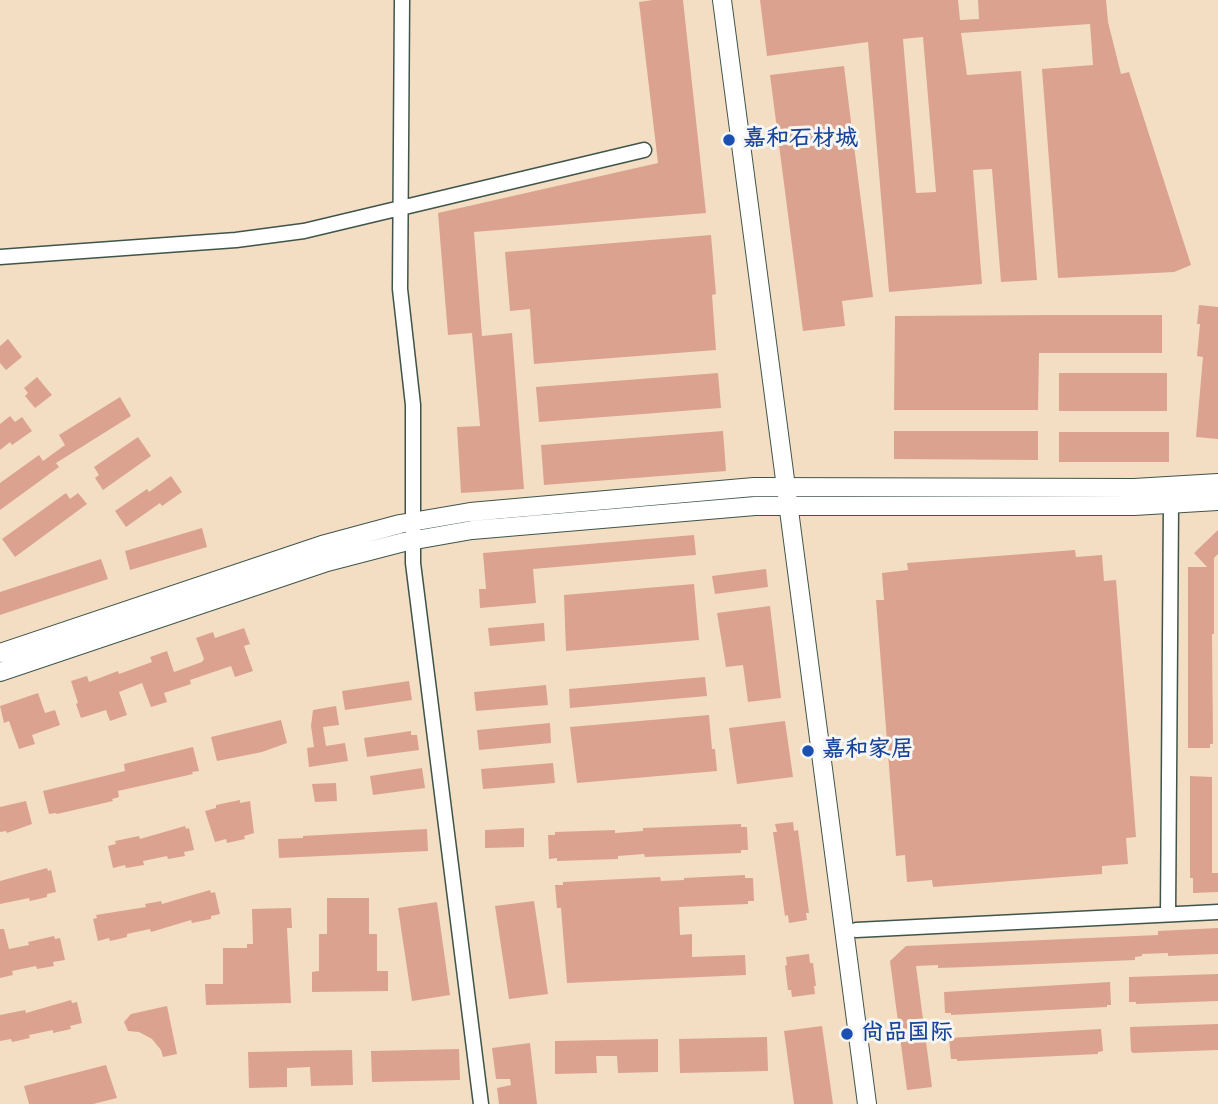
<!DOCTYPE html>
<html>
<head>
<meta charset="utf-8">
<style>
	body { margin:0 }
	canvas { display:block; background:#f3ddc3 }
</style>
</head>
<body>
<canvas width="1218" height="1104"></canvas>
<script>
const c = document.querySelector('canvas').getContext('2d');
c.lineJoin = 'round';
function paint(path, color) { c.fillStyle = color; c.fill(path, 'evenodd'); }
function stroke(path, color, width, dash) { c.strokeStyle = color; c.lineWidth = width; c.lineCap = dash ? 'butt' : 'round'; c.setLineDash(dash || []); c.stroke(path); }
function label(font, color, halo, rows, align = 'center') {
  c.font = font + ' "Architects Daughter","LXGW WenKai TC",sans-serif'; c.lineWidth = 6; c.setLineDash([]); c.textBaseline = 'middle'; c.strokeStyle = halo; c.fillStyle = color; for (const [text, x, y, turn = 0] of rows) {
    c.save(); c.translate(x, y); c.rotate((+turn || 0) * Math.PI / 180); c.textAlign = isNaN(turn) ? turn : align; if (halo) c.strokeText(text, 0, 0); c.fillText(text, 0, 0); c.restore();
  }
}
paint(new Path2D(`
	M653,0H683L706,213L474,232L482,336L512,333L524,489L461,493L457,427L480,426L472,333L448,335L438,213L658,163L639,2Z
	M760,0H958L960,20L979,19L978,0H1106L1108,22L1121,74L1129,72L1191,265L1174,272L1058,278L1042,69L1093,65L1090,24L961,33L967,75L1021,71L1037,280L1001,282L992,169L973,170L982,284L889,292L868,42L767,56ZM923,37L936,192L916,193L903,39Z
	M844,66L873,297L842,301L845,326L803,331L770,75Z
	M711,235L716,294L712,295L716,350L534,364L530,309L510,311L505,252Z
	M1199,305L1218,307V439L1196,437L1203,357L1197,356L1200,324H1197Z
	M1057,315H1162V353H1039L1038,410H894L895,316Z
	M8,339L22,357L6,370L0,363V346Z
	M718,373L721,408L539,422L536,387Z
	M1059,373H1167V411H1059Z
	M37,377L52,395L35,408L25,396L28,393L24,388Z
	M120,397L131,416L56,463L59,467L0,510V483L39,455L43,461L65,445L59,435Z
	M10,416L15,422L22,417L32,431L12,445L10,442L0,450V424Z
	M723,431L726,471L544,485L541,445Z
	M894,431H1038V460L894,459Z
	M1059,432H1169V462H1059Z
	M138,437L151,456L103,490L95,478L99,475L94,467Z
	M171,476L182,492L162,506L160,503L126,527L115,511L147,489L149,492Z
	M66,493L70,499L78,493L87,504L15,557L2,539Z
	M202,528L207,547L130,570L125,551Z
	M1218,530V554L1214,558V634H1212L1213,744H1210V748H1188V567H1207L1194,553Z
	M694,535L696,555L533,569L536,603L480,608L479,589H486L483,553Z
	M1075,550L1076,557L1102,555L1104,581L1116,580L1136,837L1126,838L1128,864L1102,866V874L933,887L932,880L907,882L905,855L896,856L876,600H884L882,573L908,570L907,563Z
	M101,559L108,579L0,615V592Z
	M766,569L768,587L715,594L712,576Z
	M694,584L699,640L566,651L564,595Z
	M770,606L781,698L748,702L743,665L726,667L717,613Z
	M544,623L545,641L490,646L488,628Z
	M244,628L250,644L244,646L253,671L235,677L231,666L190,680L191,684L164,693L167,702L151,707L142,683L119,692L127,715L110,721L106,710L81,718L76,704L78,703L71,681L87,676L89,682L118,671L119,674L152,662L150,657L167,651L174,672L202,662L204,659L196,638L213,632L215,638Z
	M705,677L707,696L570,708L569,689Z
	M409,681L412,700L345,710L342,691Z
	M546,685L548,705L476,711L474,692Z
	M38,693L45,713L55,710L60,725L32,735L35,744L19,749L9,721L4,723L0,706Z
	M336,706L339,725L323,727L326,746L345,743L348,761L309,767L307,748L314,747L311,726L313,710Z
	M709,715L712,749H715L717,771L577,783L570,727Z
	M281,720L287,743L262,752L217,761L211,737Z
	M785,721L793,777L737,784L729,728Z
	M550,723L551,743L479,750L477,730Z
	M411,731V735H417L419,750L367,757L364,738Z
	M193,747L199,771L192,772L193,774L118,791L119,797L112,799L113,801L57,814L56,813L49,814L43,791L125,771L124,764Z
	M553,763L555,783L483,789L481,769Z
	M422,768L425,788L373,795L370,776Z
	M1190,776L1212,777V873H1218V892L1193,893V878H1190Z
	M336,783L337,801L315,802L312,784Z
	M240,800V803L250,801L254,833L244,836L245,839L227,843L226,839L215,842L205,811L216,808V805Z
	M26,801L32,824L7,833L6,831L0,832V807Z
	M793,822L794,831L798,830L809,913H806L807,920L789,923L788,915L785,916L773,832H777L775,824Z
	M741,824V827H747L748,850H741V853L645,857L644,854L618,856V859L557,861V858L549,859L548,835H555V832L615,830V833L643,831V828Z
	M185,826L186,829L189,828L194,850L184,852L185,856L168,859L167,856L143,861L144,865L126,868L125,865L113,868L108,846L116,844L115,841L139,836L140,839Z
	M524,828V847L485,848V830Z
	M427,829L428,851L279,858L278,839L303,838V836Z
	M47,868L48,871L51,870L56,892L47,894V897L30,901L29,898L0,904V881Z
	M745,875V878H753L754,901H748V904L679,907L680,935L692,934V957L745,955L746,975L567,983L561,908H557L555,885H563V882L660,877L661,881L684,880V878Z
	M210,890L211,893L215,892L220,914L211,916V919L192,923L191,920L151,932L150,929L127,934V937L110,941L109,938L98,941L93,919L97,918L96,915L146,907L145,904L161,901L162,904Z
	M327,898H369V934H377V971H388V991L312,992V972L319,971V934H327Z
	M534,901L548,994L509,999L495,906Z
	M437,902L450,995L412,1001L398,908Z
	M291,908L292,928H287L291,1003L206,1005L205,984H223V948H247V944H253L252,909Z
	M1218,928V954L1168,956V953L1142,954V956L1135,957V960L967,967L938,968V965L916,966L932,1087L907,1090L890,961L906,946L1158,935V931Z
	M0,929H4L9,949L29,945L28,942L54,936L55,939L60,938L65,960L53,962L54,966L37,969L36,966L12,971L13,975L0,978Z
	M809,954L810,963H813L816,986H814L815,994L792,997L791,990H788L785,966L787,965L786,957Z
	M1218,974V1001L1136,1004V1002H1129V977Z
	M1110,982L1111,1005H1107V1007L951,1015V1013H945L944,992Z
	M71,1000L72,1003L77,1002L82,1023L70,1026L71,1029L53,1033V1030L29,1035L30,1038L12,1042L11,1039L0,1041V1015L25,1010L26,1013Z
	M167,1006L177,1054L163,1057L161,1050L152,1039L139,1032L128,1031L124,1022L131,1014Z
	M1218,1024V1050L1133,1053L1131,1051L1130,1027Z
	M822,1026L833,1104H794L784,1031Z
	M1101,1029L1103,1051L1098,1052V1054L957,1061V1059H951L949,1038Z
	M767,1037L768,1071L680,1073L679,1039Z
	M658,1039V1072L618,1073L617,1056H596L597,1073L555,1074V1041Z
	M530,1043L537,1104H499L497,1088L511,1085L510,1079H496L492,1048Z
	M459,1049L460,1080L372,1082L371,1051Z
	M352,1050L353,1085L311,1086L310,1067L287,1068V1087L249,1088L248,1052Z
	M106,1065L117,1098L93,1104H29L24,1086Z`), '#dba38f');
const minor = new Path2D(`
	M402,0L400,289L413,405V563L481,1104
	M0,257L236,240L304,231L644,150
	M1168,914L1171,505
	M856,930L1218,912`);
const tertiary = new Path2D(`
	M722,0L867,1104
	M0,653L322,545L400,524L470,512L754,487L1134,488L1218,483
	M0,672L327,562L404,542L472,530L755,506H1134L1218,501`);
stroke(minor, '#3f5549', 17);
stroke(tertiary, '#3f5549', 20);
stroke(minor, '#fff', 14);
stroke(tertiary, '#fff', 18);
for (const [x, y, r, color] of [
	[729,140,7,"#1a4fb4"],
	[808,751,7,"#1a4fb4"],
	[847,1034,7,"#1a4fb4"]
]) { const dot = new Path2D(); dot.arc(x, y, r, 0, 2 * Math.PI); c.fillStyle = color; c.fill(dot); stroke(dot, '#f6f6f2', 2.5); }
label('bold 23px', '#164399', '#f6f6f2', [
	["嘉和石材城",743,140],
	["嘉和家居",822,751],
	["尚品国际",861,1034]
], 'left');
</script>
</body>
</html>
